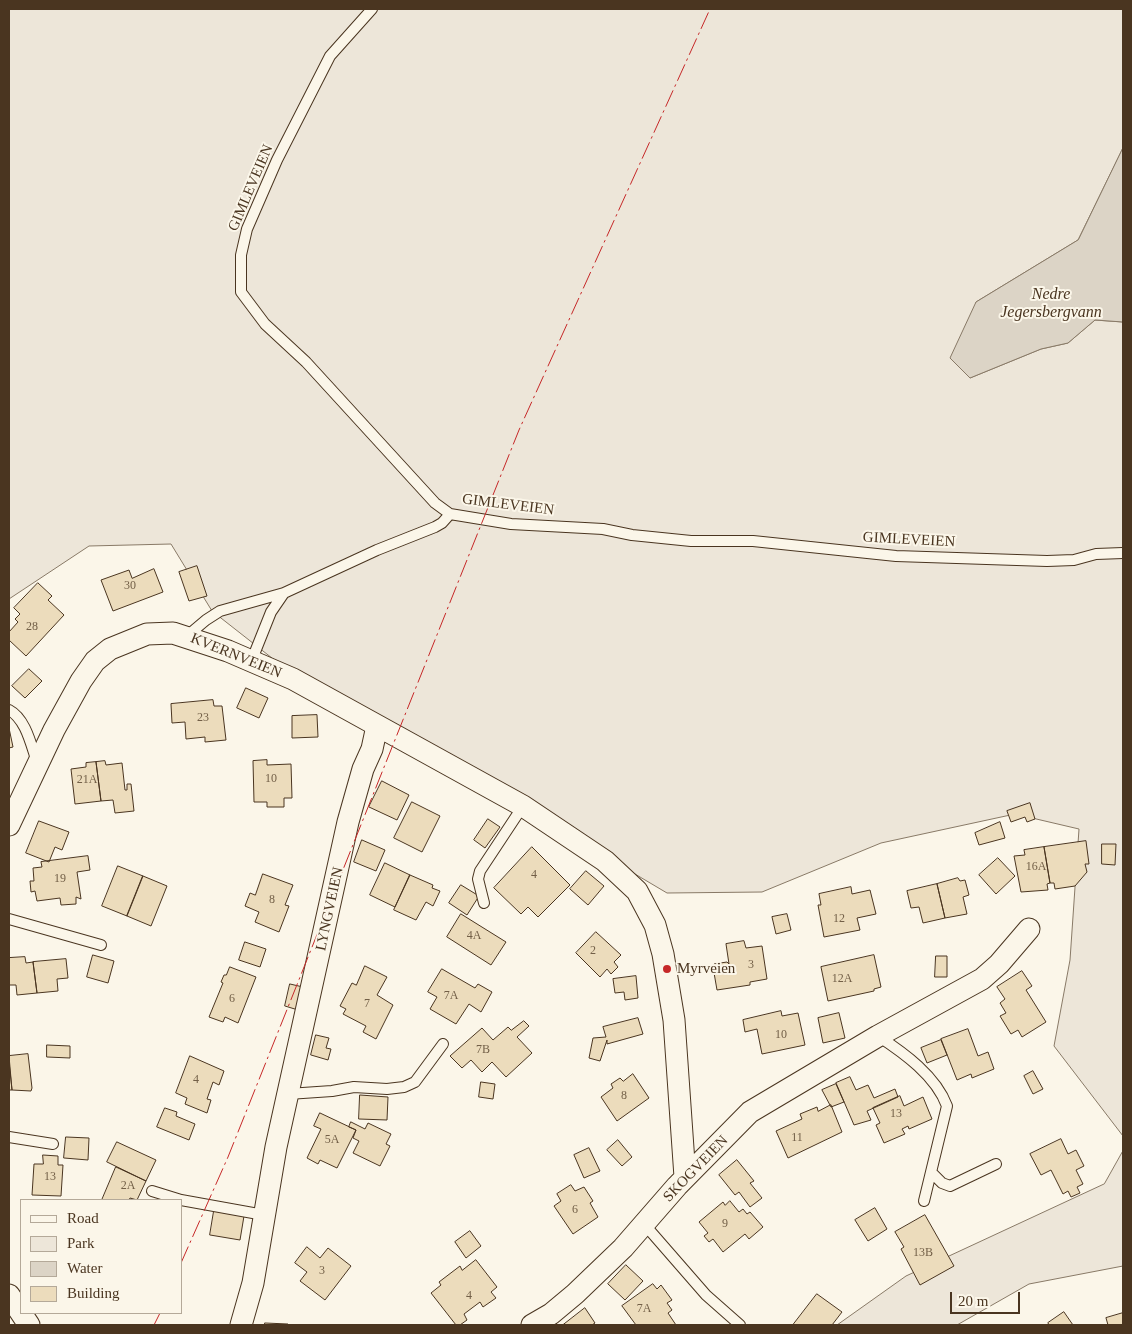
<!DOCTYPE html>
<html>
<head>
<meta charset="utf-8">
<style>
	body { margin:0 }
	#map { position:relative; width:1132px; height:1334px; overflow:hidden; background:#fbf6e9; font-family:Georgia,serif }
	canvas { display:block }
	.frame { position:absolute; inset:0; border:10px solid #4a3520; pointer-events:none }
	.legend { position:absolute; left:20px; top:1199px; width:162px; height:115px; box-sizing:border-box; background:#fbf6e9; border:1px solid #b4a999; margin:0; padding:6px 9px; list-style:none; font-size:15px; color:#4a3520 }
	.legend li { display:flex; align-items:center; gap:10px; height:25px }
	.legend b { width:25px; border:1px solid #b4a999 }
	.scale { position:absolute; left:950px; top:1292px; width:70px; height:22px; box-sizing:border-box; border:2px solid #4a3520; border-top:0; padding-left:6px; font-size:15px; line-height:18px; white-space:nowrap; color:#4a3520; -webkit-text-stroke:4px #fbf6e9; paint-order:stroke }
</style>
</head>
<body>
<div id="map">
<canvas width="1132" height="1334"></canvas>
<div class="frame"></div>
<ul class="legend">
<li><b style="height:6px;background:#fbf6e9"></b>Road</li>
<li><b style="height:14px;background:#ede6d9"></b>Park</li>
<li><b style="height:14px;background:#dcd4c6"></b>Water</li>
<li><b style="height:14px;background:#ecdcbc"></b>Building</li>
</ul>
<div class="scale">20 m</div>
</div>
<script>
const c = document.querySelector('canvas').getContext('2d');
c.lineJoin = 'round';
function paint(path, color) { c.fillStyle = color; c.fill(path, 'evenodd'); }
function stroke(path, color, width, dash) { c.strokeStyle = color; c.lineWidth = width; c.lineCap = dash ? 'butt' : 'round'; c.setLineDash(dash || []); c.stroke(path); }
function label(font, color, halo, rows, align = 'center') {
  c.font = font + ' Georgia,serif'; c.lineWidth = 4; c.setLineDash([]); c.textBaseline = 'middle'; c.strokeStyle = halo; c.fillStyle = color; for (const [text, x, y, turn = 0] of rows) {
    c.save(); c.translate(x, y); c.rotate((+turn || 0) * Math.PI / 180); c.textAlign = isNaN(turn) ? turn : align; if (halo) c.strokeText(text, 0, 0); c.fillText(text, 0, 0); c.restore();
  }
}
const green = new Path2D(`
	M9,9H1123V148L1078,240L976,302L970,378L1041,349L1068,343L1095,320L1123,322V1136L1054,1046L1070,960L1079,829L1015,814L881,843L762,892L667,893L549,823L314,691L212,611L171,544L89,546L9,599Z
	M1123,1151V1266L1029,1284L957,1325H837L906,1276L1104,1184Z`);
paint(green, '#ede6d9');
stroke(green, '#887966', 1);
const water = new Path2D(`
	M1123,148V322L1095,320L1068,343L1041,349L970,378L950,358L976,302L1078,240Z`);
paint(water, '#dcd4c6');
stroke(water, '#887966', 1);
const building = new Path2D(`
	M197,566L207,596L189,601L179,572Z
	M154,569L163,592L113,611L101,580L129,570L132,578Z
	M38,583L52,596L48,600L64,615L26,656L9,640V632L18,622L15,619L20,614L14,608Z
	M29,669L42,681L25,698L12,686Z
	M246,688L268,698L259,718L237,708Z
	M213,700L214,706H222L226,740L205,742V737L186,739L185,722L172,723L171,704Z
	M317,715L318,737L292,738V716Z
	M9,728L13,747L9,748Z
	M267,760V765L291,764L292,798H284V807H267V802H254L253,761Z
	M105,761L106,765L122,763L125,790H127V784H131L134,811L115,813L113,800L101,801L96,762Z
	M96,762L101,801L75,804L71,769L86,767V763Z
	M382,781L409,795L397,820L369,807Z
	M412,802L440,816L422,852L394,838Z
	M1030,803L1035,819L1027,822L1025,817L1011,822L1007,811Z
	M488,819L500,827L485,848L474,840Z
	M39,821L69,832L62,850L55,847L49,862L26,853Z
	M1000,822L1005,838L979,845L975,833Z
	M362,840L385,850L376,871L354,862Z
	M1086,841L1089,864H1085L1087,872L1075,886L1055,889L1054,883H1050L1044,847Z
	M1102,844H1116L1115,865L1102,864Z
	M532,847L570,885L538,917L528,907L521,914L494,888Z
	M1044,847L1050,883L1047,884L1048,890L1021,892L1014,856L1025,855L1024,850Z
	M88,856L90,870L77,872L81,899L76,897V904L61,905L60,898L37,901L35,891L31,892L30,881H34L33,868L42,867L41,862Z
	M998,858L1015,876L996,894L979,875Z
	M385,863L410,875L395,907L370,895Z
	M118,866L143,876L127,916L102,906Z
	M586,871L604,886L588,905L570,889Z
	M263,874L293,885L285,905L289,906L279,932L255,922L259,912L245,906L250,893L255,895Z
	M410,875L433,885L432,888L440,891L433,906L426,902L416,920L394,910Z
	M143,876L167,886L151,926L127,916Z
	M958,878L960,881L965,880L969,895L963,897L967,914L945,918L937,884Z
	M937,884L945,918L923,923L919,907L911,908L907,891Z
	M461,885L479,896L467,915L449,903Z
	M851,887L852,894L870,890L876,914L857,918L860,930L824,937L818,905H821L819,894Z
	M461,914L506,942L491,965L447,937Z
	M787,914L791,930L776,934L772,917Z
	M596,932L621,955L614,962L618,967L611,974L607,969L600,977L576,953Z
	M744,941L746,948L762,946L767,979L750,982V985L717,990L713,967L714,964L727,962L729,964L726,944Z
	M245,942L266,949L260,967L239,960Z
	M93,955L114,961L108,983L87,977Z
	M874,955L881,987L874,989V991L828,1001L821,967Z
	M936,956H947V977H935Z
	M25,957L26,963L33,962L37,993L17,995L16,985H9V958Z
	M66,959L68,978L57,979L58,991L37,993L33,962Z
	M365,966L387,977L377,995L393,1005L376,1039L363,1032L366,1026L343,1014L346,1009L340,1006L352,983L356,985Z
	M230,967L256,977L238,1023L225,1017L223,1022L209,1017L223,983L221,982L224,975H226Z
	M442,969L475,988L478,984L492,992L481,1012L469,1004L456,1024L430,1009L437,997L428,992Z
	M1022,971L1032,986L1026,990L1046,1022L1022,1037L1018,1030L1011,1034L1000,1016L1006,1013L1000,1003L1005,999L997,987Z
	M636,976L638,998L625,1000L624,992L615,993L613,979Z
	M290,984L303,987L298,1010L285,1006Z
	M781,1011L782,1016L798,1013L805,1045L762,1054L757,1029L745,1032L743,1020Z
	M839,1013L845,1038L823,1043L818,1018Z
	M638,1018L643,1034L607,1044V1040L600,1061L589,1058L593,1038L606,1037L603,1027Z
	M524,1021L529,1026L517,1037L532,1053L506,1077L492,1062L482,1072L471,1060L462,1068L450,1056L482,1028L493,1040L508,1027L511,1030Z
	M968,1029L978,1056L988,1052L994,1069L972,1078L971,1074L957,1080L941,1039Z
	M316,1035L329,1038L326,1048L331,1049L328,1060L311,1055Z
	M941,1040L947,1055L927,1063L921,1048Z
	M47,1045L70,1046V1058L47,1057Z
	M28,1054L32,1088L31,1091L12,1090L9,1056Z
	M190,1056L224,1071L219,1085L213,1082L207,1099L211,1100L207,1113L185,1104L187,1098L176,1093Z
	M9,1062L12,1090H9Z
	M1033,1071L1043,1089L1033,1094L1024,1076Z
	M633,1074L649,1098L617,1121L601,1097L613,1088L611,1084L620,1078L623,1081Z
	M850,1077L856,1090L868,1085L874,1098L895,1089L898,1097L867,1111L871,1120L854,1125L836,1083Z
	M481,1082L495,1084L493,1099L479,1097Z
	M836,1084L844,1102L831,1107L822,1090Z
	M360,1095L388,1097L387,1120L359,1119Z
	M900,1096L904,1106L923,1097L932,1119L909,1129L908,1126L902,1129L905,1134L884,1143L876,1125L880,1123L873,1108Z
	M831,1105L842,1132L788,1158L776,1131L802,1119L800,1114L817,1107L818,1111Z
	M165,1108L177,1112L176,1116L195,1124L189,1140L157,1127Z
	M320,1113L356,1130L337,1168L320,1160L318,1164L307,1158L321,1129L314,1126Z
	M351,1122L365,1129L368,1123L391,1134L386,1144L390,1146L380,1166L353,1153L359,1141L353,1138L356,1130L349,1127Z
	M66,1137L89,1138L88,1160L64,1158Z
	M1061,1139L1068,1154L1076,1150L1084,1166L1076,1170L1083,1184L1077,1187L1080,1193L1071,1197L1068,1191L1063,1194L1051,1170L1041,1175L1030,1154Z
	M618,1140L632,1157L622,1166L607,1150Z
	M117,1142L156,1160L146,1181L107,1162Z
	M589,1148L600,1171L584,1178L574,1155Z
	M43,1155L58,1156V1165H63L61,1196L32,1195L34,1164H43Z
	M737,1160L754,1181L750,1183L762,1198L750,1207L739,1192L735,1195L719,1175Z
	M116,1167L146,1181L137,1200L130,1198L129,1200H102Z
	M571,1185L575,1191L584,1187L593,1201L590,1203L598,1217L573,1234L554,1206L561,1201L557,1194Z
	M730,1201L739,1212L743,1209L747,1214L750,1212L763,1227L749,1239L745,1234L723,1252L713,1239L709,1242L704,1236L708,1233L699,1222L723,1202L725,1205Z
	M875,1208L887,1229L868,1241L855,1220Z
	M214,1211L244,1216L240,1240L210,1235Z
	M925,1215L954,1266L920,1285L901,1249L904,1247L895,1232Z
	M470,1231L481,1246L466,1258L455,1242Z
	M307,1247L320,1258L328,1248L351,1266L325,1300L300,1281L307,1272L295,1263Z
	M476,1260L497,1287L491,1292L496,1298L483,1307L480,1302L464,1314L467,1320L460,1325H456L431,1293L441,1285L439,1282L460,1266L462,1270Z
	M626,1265L643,1281L625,1300L608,1284Z
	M653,1284L657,1289L661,1285L672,1300L667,1303L672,1310L668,1313L676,1325H636L622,1306Z
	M817,1294L842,1312L832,1325H793Z
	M585,1308L595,1323L592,1325H563Z
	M1064,1312L1073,1325H1049L1048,1323Z
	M1123,1313V1325H1108L1106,1318Z
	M265,1323L288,1324V1325H265Z`);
paint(building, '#ecdcbc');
stroke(building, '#4a3520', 1);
const service = new Path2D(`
	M372,9L330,56L277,160L247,229L241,255V292L265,324L306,362L435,503L450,514L511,524L603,529L632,535L691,541H753L896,556L1047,561L1074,560L1096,554L1123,553
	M187,636L206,620L220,611L284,593L377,550L435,527L442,523L450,514
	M251,662L271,612L284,593
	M9,710C26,719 31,745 37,762
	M484,903L478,879L480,871L523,806
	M9,919L101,945
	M878,1036C904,1053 936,1076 947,1106L924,1201
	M288,1094L332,1091L354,1087L387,1089L404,1087L415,1082L443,1044
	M9,1137L53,1144
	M931,1172L942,1183L950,1186L996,1164
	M152,1191L181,1200
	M181,1200L264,1215
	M645,1225L706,1295L740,1325`);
const minor = new Path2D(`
	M9,825L54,730L81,681L95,661L110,649L147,634L173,633L228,651L293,679L523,806L605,861L637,891L655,925L663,954L674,1020L685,1177
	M9,1295L29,1325
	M241,1325L253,1283L276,1147L348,822L363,769L372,749L377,726
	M532,1325L551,1314L575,1294L623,1248L677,1186L750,1112L878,1036L982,979L999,964L1029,929`);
stroke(service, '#4a3520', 12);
stroke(minor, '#4a3520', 23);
stroke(service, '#fbf6e9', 10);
stroke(minor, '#fbf6e9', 21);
stroke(new Path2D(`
	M181,1263L228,1157L519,430L710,9
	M154,1325L160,1313`), '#c62828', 1, [18, 4, 2.5, 4]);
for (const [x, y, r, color] of [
	[667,969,5,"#c62828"]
]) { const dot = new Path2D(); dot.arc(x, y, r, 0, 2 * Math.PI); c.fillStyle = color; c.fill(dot); stroke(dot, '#fbf6e9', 2); }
label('12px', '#725f47', null, [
	["30",130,586],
	["28",32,627],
	["23",203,718],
	["10",271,779],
	["21A",87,780],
	["16A",1036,867],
	["4",534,875],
	["19",60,879],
	["8",272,900],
	["12",839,919],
	["4A",474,936],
	["2",593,951],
	["3",751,965],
	["12A",842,979],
	["7A",451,996],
	["6",232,999],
	["7",367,1004],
	["10",781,1035],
	["7B",483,1050],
	["4",196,1080],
	["8",624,1096],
	["13",896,1114],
	["11",797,1138],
	["5A",332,1140],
	["13",50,1177],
	["2A",128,1186],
	["6",575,1210],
	["9",725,1224],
	["13B",923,1253],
	["3",322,1271],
	["4",469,1296],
	["7A",644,1309]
]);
label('15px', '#4a3520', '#fbf6e9', [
	["GIMLEVEIEN",251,188,-67],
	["GIMLEVEIEN",508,505,7],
	["GIMLEVEIEN",909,540,3],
	["KVERNVEIEN",236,656,22],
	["LYNGVEIEN",330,909,-78],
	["SKOGVEIEN",696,1169,-46]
]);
label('15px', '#4a3520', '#fbf6e9', [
	["Myrveien",677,969]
], 'left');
label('italic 16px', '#4a3520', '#fbf6e9', [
	["Nedre",1051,295],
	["Jegersbergvann",1051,313]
]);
</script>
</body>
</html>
